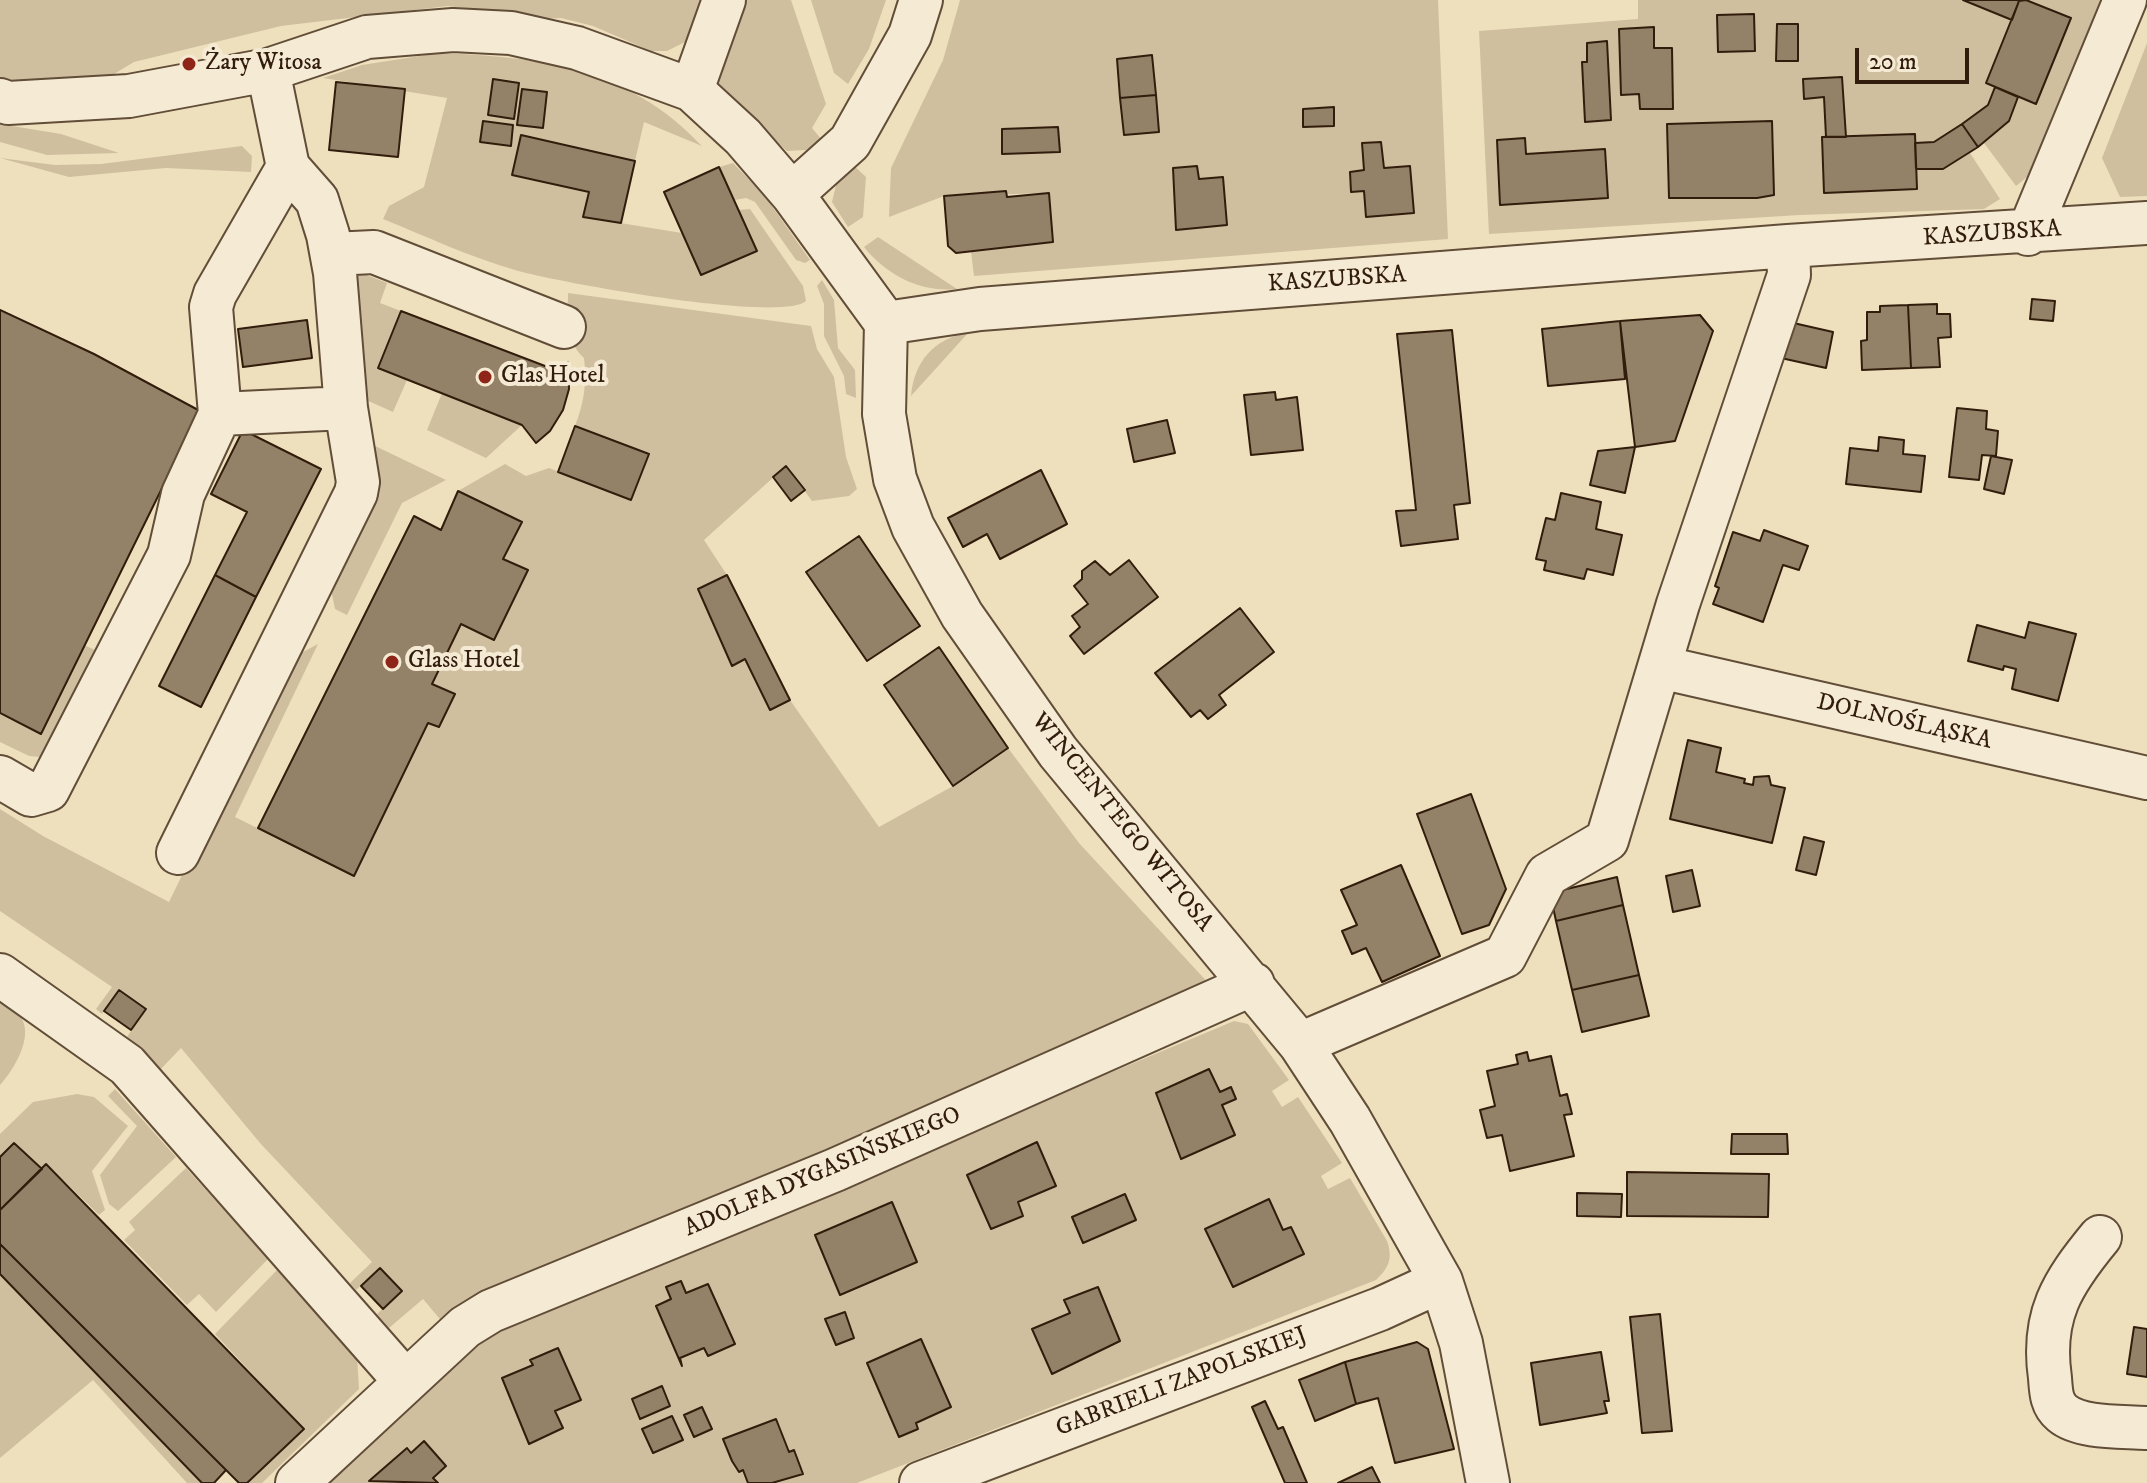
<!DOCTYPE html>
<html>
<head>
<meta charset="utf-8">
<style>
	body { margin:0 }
	#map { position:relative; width:2147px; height:1483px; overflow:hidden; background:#efe0bd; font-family:"IM FELL DW Pica",serif }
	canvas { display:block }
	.scale { position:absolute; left:1855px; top:48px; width:114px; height:36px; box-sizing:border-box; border:4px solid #321c0c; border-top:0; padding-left:10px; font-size:24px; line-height:28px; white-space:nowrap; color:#321c0c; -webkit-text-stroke:6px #f5ebd4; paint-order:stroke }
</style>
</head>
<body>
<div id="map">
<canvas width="2147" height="1483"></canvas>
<div class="scale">20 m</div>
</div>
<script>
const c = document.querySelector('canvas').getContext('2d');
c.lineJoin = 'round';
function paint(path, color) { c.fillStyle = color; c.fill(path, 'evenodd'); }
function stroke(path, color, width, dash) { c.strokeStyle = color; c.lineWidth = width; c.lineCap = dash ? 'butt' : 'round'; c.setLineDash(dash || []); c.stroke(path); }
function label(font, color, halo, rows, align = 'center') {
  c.font = font + ' "IM FELL DW Pica",serif'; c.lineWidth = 8; c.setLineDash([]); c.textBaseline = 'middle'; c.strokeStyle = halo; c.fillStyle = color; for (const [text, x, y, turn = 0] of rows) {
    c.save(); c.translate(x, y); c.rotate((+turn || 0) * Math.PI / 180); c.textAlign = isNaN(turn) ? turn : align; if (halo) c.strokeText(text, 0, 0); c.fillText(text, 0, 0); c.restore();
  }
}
paint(new Path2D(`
	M0,0H702L687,41L667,51H651L593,26L561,18L542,19L448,6L281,26L134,62L71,100H0Z
	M735,0H791L826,104L812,128L822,140L806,150L787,151L718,90L716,81Z
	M811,0H886L869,49L848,84L834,73Z
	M960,0H1438L1448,239L974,276L971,252L1053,242L1049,193L944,196L889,217L891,168L943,60Z
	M1638,0H2102L2033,172L2016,186L1984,143L1970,153L2000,199L1984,209L1800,215L1489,234L1479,31L1638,19Z
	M2147,43V196L2120,197L2102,158Z
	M439,53C541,57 629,68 702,146L644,122L635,161L522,136L512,175L589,192L583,217L682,233L701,275L738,210L750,209L803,286L806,301C781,323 555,282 515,270C470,257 427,237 383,219L389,206L424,187L447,98L323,78L362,65Z
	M0,124L61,134L119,153L47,155L0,142Z
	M242,146L252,156L251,172L166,168L69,177L0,158L55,165L101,164Z
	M733,163L764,195L810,260L805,263L796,260L755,202L746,198L735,200L719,167Z
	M852,164L866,177L863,217L848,227L832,202L837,181Z
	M878,237L957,289C921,293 886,275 864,247Z
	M349,268L387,283L380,303L401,311L379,368L407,380L393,412L364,399Z
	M822,280L834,300L838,348L855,370L856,398L846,394L844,376L824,336V304L817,286Z
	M568,293L811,326L817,349L834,377L846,457L857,489L849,496L812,501L786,466L704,540L727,575L698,590L732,665L745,659L770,709L790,700L879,827L953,786L1008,748L1079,843L1212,987L445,1325L423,1299L389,1328L377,1314L401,1291L380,1269L356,1290L350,1283L372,1262L260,1143L181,1048L158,1072L127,1037L146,1008L119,990L102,1014L96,1009L112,987L0,911V809L43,836L169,902L286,661L318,644L235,817L354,876L428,723L439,727L455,695L432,684L461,624L494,640L527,570L503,559L521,522L458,491L505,464L526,476L549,468L631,499L575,426C584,402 587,384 584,358C565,341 568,317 568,293Z
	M968,333L911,396C914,362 934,338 968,333Z
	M442,393L522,425L486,458L427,430Z
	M371,444L446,480L402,503L347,615L335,609L328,575Z
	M84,645L102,653L41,757L29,756L0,742V713L41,733Z
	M0,1000C6,1005 15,1009 20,1016C35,1035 14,1070 0,1085Z
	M1234,1021L1248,1024L1289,1080L1272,1091L1282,1107L1298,1097L1342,1163L1321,1176L1328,1189L1350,1178L1387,1241C1393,1258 1389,1268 1376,1280L857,1483H319L484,1335Z
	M115,1089L176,1157L118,1211L109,1204L100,1175L137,1126L108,1096Z
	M77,1094L94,1097L128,1126L92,1171L105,1210L99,1215L47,1164L42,1169L15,1143L0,1157V1134L33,1102Z
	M186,1168L268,1259L216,1312L199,1294L187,1305L124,1240L135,1230L129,1222Z
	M277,1270L357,1357L359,1389L262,1483H247L304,1429L215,1334Z
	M0,1274L202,1483H187L93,1380L0,1458Z`), '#cfbf9f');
const building = new Path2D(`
	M1963,0H2017L2019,1L2012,20Z
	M2026,0L2071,18L2036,104L1986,83L2019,1Z
	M1754,14L1755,51L1718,52L1717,15Z
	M1777,24H1798V61H1776Z
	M1654,27V48H1672L1673,109H1640L1639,94L1621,95L1619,29Z
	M1607,41L1611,120L1585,122L1582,62H1587V43Z
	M1152,55L1156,95L1120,98L1117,59Z
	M1842,77L1846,137H1826L1824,97L1804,99L1803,79Z
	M493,79L519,83L514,119L488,115Z
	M336,82L405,89L398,157L329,150Z
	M1995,87L2018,97L2009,121L1978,147L1962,124L1988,105Z
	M522,89L547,92L543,128L517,125Z
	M1156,95L1159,132L1124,135L1120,98Z
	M1334,107V126L1303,127V109Z
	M483,121L513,125L511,146L480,142Z
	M1772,121L1774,195L1757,198H1669L1667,124Z
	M1962,124L1978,147L1943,169H1916L1915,143L1934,142Z
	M1058,127L1060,152L1002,154V129Z
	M1915,134L1917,189L1824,193L1822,137Z
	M521,135L635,161L621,223L583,217L589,192L512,175Z
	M1525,138L1526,154L1605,149L1608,198L1500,205L1497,140Z
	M1381,142L1384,168L1410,166L1414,213L1366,217L1364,191L1351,192L1350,172L1364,170L1362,143Z
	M1197,166L1199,179L1223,177L1227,225L1176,230L1173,168Z
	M719,167L757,251L701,275L664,192Z
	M1006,191L1007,197L1049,193L1053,242L956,253L948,246L944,196Z
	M2032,299L2055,301L2053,321L2030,319Z
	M1937,304V314H1950L1951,337L1938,338L1940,367L1911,368L1908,305Z
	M1908,305L1911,368L1862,370L1861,341L1867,340V312H1880V306Z
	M0,310L94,354L200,411L41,734L0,713Z
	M401,311L545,366L568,362L569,389L563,410L550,431L536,443L522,425L378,368Z
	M1700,315L1713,331L1675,441L1635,447L1620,321Z
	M307,320L312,358L243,367L238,329Z
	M1620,321L1625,379L1548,386L1542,329Z
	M1789,322L1833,332L1826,368L1781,358Z
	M1452,330L1470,503L1454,505L1458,539L1401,546L1396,511L1416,510L1397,334Z
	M1275,392L1276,400L1297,397L1303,450L1251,455L1244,395Z
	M1957,408L1987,411L1986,429L1998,431L1996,456L1982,455L1979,480L1949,477Z
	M1167,420L1175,453L1134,462L1127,429Z
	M575,426L649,454L631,500L558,472Z
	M243,430L321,469L256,597L215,575L247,512L211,494Z
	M1879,437L1904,440L1903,454L1925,456L1921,492L1846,484L1850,448L1878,451Z
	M1635,447L1625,493L1590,485L1598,451Z
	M1991,456L2012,460L2004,494L1984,489Z
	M786,466L805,490L791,501L773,477Z
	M1041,470L1067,524L1000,559L987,534L963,547L948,518Z
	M458,491L522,522L503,559L528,570L494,640L461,624L432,684L455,694L439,727L428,723L354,876L258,828L414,516L441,530Z
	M1561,493L1601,502L1596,529L1622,535L1613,575L1587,569L1584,579L1544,570L1546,561L1536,559L1546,518L1555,520Z
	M1764,530L1808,546L1799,570L1783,565L1763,622L1713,604L1719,588L1715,586L1733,532L1760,541Z
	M859,536L920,626L867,661L806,572Z
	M1129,560L1158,597L1084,654L1070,636L1080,627L1072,616L1088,604L1074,586L1082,579V571L1095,561L1110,575Z
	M215,575L256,597L201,707L159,686Z
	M727,575L790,700L770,710L745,659L732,666L698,589Z
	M1240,608L1274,652L1219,695L1226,705L1208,719L1200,710L1191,717L1155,673Z
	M2029,622L2076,634L2058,701L2012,689L2016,669L2004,666L2003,670L1968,661L1977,625L2025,638Z
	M939,647L1008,748L953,786L884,685Z
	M1688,740L1721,748L1716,772L1745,779L1744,783L1753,785L1754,777L1769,776L1771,785L1785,788L1772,843L1670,819Z
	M1471,794L1506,889L1489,925L1462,934L1417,814Z
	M1804,837L1824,842L1816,875L1796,870Z
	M1401,865L1440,956L1382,982L1366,948L1352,954L1342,931L1357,925L1341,890Z
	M1692,870L1700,906L1673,912L1666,876Z
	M1617,877L1623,905L1556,921L1550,893Z
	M1623,905L1639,975L1572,990L1556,921Z
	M1639,975L1649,1016L1582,1032L1572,990Z
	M119,990L146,1009L131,1030L104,1011Z
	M1527,1052L1529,1061L1551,1056L1560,1096L1567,1094L1572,1114L1564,1115L1574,1156L1510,1171L1502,1135L1487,1138L1480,1110L1495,1106L1487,1071L1518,1064L1516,1055Z
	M1209,1069L1220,1092L1231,1087L1236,1099L1222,1105L1235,1135L1181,1159L1156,1093Z
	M1732,1134H1787L1788,1154H1731Z
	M1037,1142L1056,1186L1018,1202L1023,1216L991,1229L967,1175Z
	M14,1143L42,1169L0,1210V1157Z
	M46,1164L304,1429L247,1483H239L0,1244V1210Z
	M1627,1172L1769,1174L1768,1217L1627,1216Z
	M1577,1193L1622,1194L1621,1217L1577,1216Z
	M1125,1194L1136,1220L1083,1243L1072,1217Z
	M1269,1199L1283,1230L1291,1227L1304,1254L1233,1287L1205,1229Z
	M892,1202L917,1262L840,1295L815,1235Z
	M0,1244L226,1470L214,1483H202L0,1274Z
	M380,1268L402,1291L383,1309L361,1286Z
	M681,1281L686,1293L708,1284L735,1344L708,1356L704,1348L680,1358L682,1366L656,1306L671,1299L666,1287Z
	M1098,1287L1120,1341L1052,1374L1032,1329L1070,1313L1064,1300Z
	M845,1312L854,1338L836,1345L825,1319Z
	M1660,1314L1672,1431L1642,1433L1630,1317Z
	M2134,1327L2147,1329V1377L2127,1374Z
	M921,1339L951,1407L916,1423L918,1429L899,1437L867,1363Z
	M1417,1342L1428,1349L1454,1449L1395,1463L1378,1398L1356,1404L1345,1362Z
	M558,1348L581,1400L555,1411L563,1428L529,1444L502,1378L533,1365L530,1360Z
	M1601,1352L1609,1401H1604L1607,1413L1540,1425L1531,1363Z
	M1345,1362L1356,1404L1315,1421L1299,1380Z
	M662,1386L670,1406L640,1419L632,1399Z
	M1265,1401L1278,1429L1283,1427L1307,1483H1285L1252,1407Z
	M702,1407L712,1429L694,1437L684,1415Z
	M672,1416L683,1440L653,1453L642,1429Z
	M776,1419L789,1452L794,1450L803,1474L772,1483H748L743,1470L739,1472L732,1461L723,1439Z
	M424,1441L446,1466L433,1478L438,1483L369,1481L407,1448L411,1453Z
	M1372,1467L1380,1483H1338Z`);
paint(building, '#948268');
stroke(building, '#321c0c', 2);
const minor = new Path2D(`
	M692,90L724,0
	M0,100L8,103L129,96L268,70L367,37L453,30L511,33L577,48L692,90L743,137L792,194L886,323L884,414L895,479L913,527L962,615L1058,752L1300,1044L1350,1120L1441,1281L1461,1343L1488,1483
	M792,194L850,142L910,35L921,0
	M2028,234L2125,0
	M332,254L374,252L564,327
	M886,323L980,309L1788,246L2147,223
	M220,414L346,408
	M1660,667L2147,778
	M0,777L31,795L48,790L169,555L183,494L220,414L211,307L215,294L288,167
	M178,853L356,493L358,482L346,408L335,273L328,235L317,200L288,167L268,70
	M0,975L127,1065L405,1381
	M1300,1044L1505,956L1547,875L1607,840L1678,604L1789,275L1788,246
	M2100,1237C2062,1283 2041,1316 2050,1378C2051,1391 2051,1404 2062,1413C2081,1429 2123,1426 2147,1428
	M297,1483L465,1327L491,1311L835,1170L1253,984
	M921,1483L1380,1309L1441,1281`);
stroke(minor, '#614d38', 46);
stroke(minor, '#f5ebd4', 42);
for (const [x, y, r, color] of [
	[189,64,8,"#8f2418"],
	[485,377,8,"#8f2418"],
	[392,662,8,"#8f2418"]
]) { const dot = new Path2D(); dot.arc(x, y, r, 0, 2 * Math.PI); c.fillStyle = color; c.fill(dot); stroke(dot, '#f5ebd4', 3); }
label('24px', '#321c0c', '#f5ebd4', [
	["Żary Witosa",205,64],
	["Glas Hotel",501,377],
	["Glass Hotel",408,662]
], 'left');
label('24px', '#321c0c', '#f5ebd4', [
	["KASZUBSKA",1992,235,-4],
	["KASZUBSKA",1337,281,-4],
	["DOLNOŚLĄSKA",1904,723,13],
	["WINCENTEGO WITOSA",1121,823,51],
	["ADOLFA DYGASIŃSKIEGO",823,1173,-23],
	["GABRIELI ZAPOLSKIEJ",1182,1383,-21]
]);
</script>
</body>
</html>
